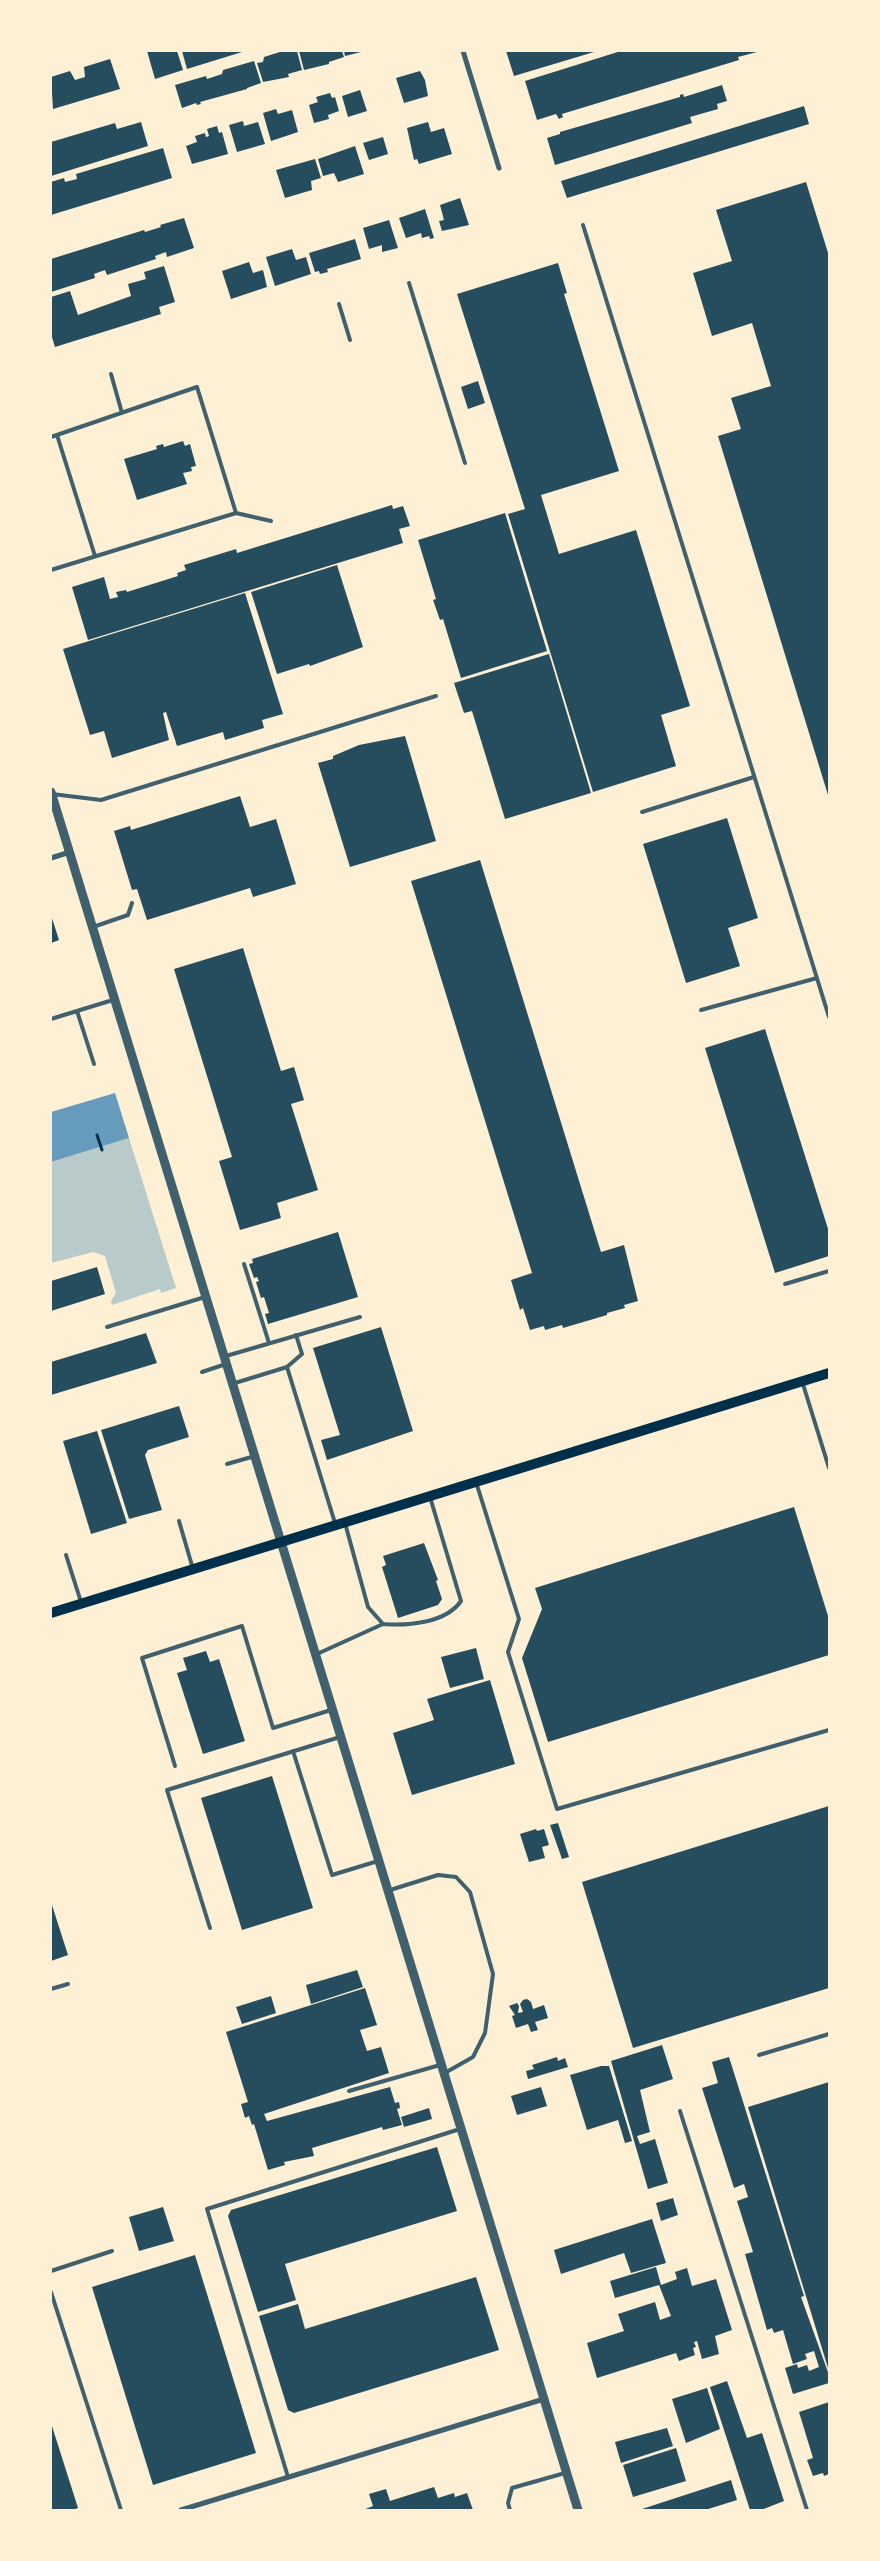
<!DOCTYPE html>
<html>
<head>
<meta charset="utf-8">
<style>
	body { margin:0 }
	#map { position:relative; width:880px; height:2561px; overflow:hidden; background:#fdf0d5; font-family:Montserrat,sans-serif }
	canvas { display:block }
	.frame { position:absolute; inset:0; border:52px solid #fdf0d5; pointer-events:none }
</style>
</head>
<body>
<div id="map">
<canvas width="880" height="2561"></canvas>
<div class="frame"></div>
</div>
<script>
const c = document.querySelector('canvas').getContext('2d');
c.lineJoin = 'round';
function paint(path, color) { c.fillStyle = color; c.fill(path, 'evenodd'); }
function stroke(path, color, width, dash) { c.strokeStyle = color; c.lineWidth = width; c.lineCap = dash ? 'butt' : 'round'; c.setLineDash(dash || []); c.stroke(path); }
paint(new Path2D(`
	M129,1138L176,1288L161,1293L160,1289L112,1305L111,1301L116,1293L105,1256L93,1252L51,1263V1162Z`), '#b9caca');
paint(new Path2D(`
	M115,1093L129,1138L51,1162V1112Z`), '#669bbc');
paint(new Path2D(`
	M147,51H177L183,70L155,79Z
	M182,51H242V52L187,69Z
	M283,51H297L302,70L288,74L289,77L263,82L257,63L263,62L264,57Z
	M299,51H342L344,57L329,62V64L304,70Z
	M344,51H361V52L345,56Z
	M506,51H594V52L514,76Z
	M621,51H757V52L738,57L739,60L562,114L563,117L559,119L556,114L537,120L525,81Z
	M110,59L120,89L53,109L51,77L70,71L75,80L85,77L84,67Z
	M254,61L261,83L247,88V89L200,102L201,104L197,105L196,103L182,108L175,85L206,76L207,79L222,74L223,70Z
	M420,71L425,80L428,96L404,103L396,78Z
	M722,85L727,101L717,104L718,109L690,117L692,123L555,165L547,138L560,134V132L680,97V95L683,94L684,97Z
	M360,90L367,111L348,117L342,96Z
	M330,93L332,98L335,97L339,111L328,115L329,119L314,123L309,105L318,102L316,97Z
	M804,106L809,124L567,198L561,181Z
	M276,109L278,114L292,110L298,132L271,141L263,113Z
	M243,121L244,126L258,122L265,144L237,152L229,125Z
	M141,122L148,146L51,176V142L115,123L117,129Z
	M428,122L431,132L444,128L452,154L419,164L417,159L414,160L407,128Z
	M217,126L219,133L222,132L228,154L192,164L186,146L197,142L195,136L205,133L206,137L209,136L207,129Z
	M383,137L388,154L369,160L363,143Z
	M355,146L364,174L338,182L334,173L323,176L318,159Z
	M163,148L172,178L51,215V182L64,178L65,182L77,179L76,174Z
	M315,159L321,178L311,181L312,190L285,198L276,170Z
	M806,182L829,256L828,795L718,436L741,429L731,398L771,386L752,323L712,336L693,273L732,261L716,210Z
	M460,198L469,225L442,231L439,221L444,220L440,205Z
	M425,209L434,238L430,239L429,236L422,238L421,233L406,238L399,218Z
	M184,218L194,248L167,257L166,252L155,256L156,259L107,275L105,270L94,274L95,278L51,292V259L144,230L145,232L161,227L160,225Z
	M389,220L398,248L382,252V245L369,249L363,228Z
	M355,239L361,259L327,269L328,272L320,274L319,271L315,272L309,253Z
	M292,249L296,260L306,257L311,274L275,286L266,257Z
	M249,262L253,273L263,270L267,287L231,299L222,271Z
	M558,263L567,293L564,294L619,471L541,495L559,554L636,530L690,706L661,715L676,766L593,792L508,514L525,509L457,294Z
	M164,266L175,302L159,307L161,314L55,347L51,334V297L70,291L78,315L131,296L128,284L146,279L144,272Z
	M478,381L485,403L468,409L461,387Z
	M183,441L185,446L190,444L196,466L191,467L192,471L183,473L187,484L137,500L124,459L157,449L156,446L163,444L164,447Z
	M392,505L393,509L403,506L410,526L399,529L403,543L88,640L72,587L104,577L110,599L118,597L116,592L126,590L127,592L178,576L177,573L186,570L184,565L236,549L237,553Z
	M505,513L547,651L461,678L443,619L440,620L433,600L436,599L418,540Z
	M337,565L363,647L310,666L309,664L277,674L251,592Z
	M245,593L283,714L262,720L264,728L225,740L223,732L177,746L166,712L163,713L169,740L112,758L104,731L90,735L63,649Z
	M549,654L591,793L505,819L472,711L464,713L454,683Z
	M405,736L436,841L350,867L318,763L333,759V756L359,745Z
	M240,796L250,827L276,819L296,884L253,897L250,888L147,920L137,889L132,890L114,831L130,826L131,830Z
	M727,818L758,918L728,928L740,966L686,983L643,844Z
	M480,860L601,1252L624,1245L638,1301L624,1305L625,1308L607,1313V1315L563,1328L562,1325L545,1330L544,1326L530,1330L523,1308L520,1310L511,1280L532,1273L411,881Z
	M51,915L59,940L51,943Z
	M243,948L281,1071L294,1067L304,1100L291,1104L318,1190L277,1203L281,1218L240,1230L219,1161L232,1157L174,969Z
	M765,1029L829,1232V1256L775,1273L705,1048Z
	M338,1232L358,1297L268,1324L265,1314L269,1313L264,1297L261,1298L256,1282L259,1281L257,1277L254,1278L249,1264L253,1263L252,1259Z
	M97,1267L105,1294L51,1311V1281Z
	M381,1327L413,1431L327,1460L321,1440L340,1435L313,1348Z
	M146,1333L157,1363L51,1395V1362Z
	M179,1406L189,1437L148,1450L145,1455L162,1510L129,1519L101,1430Z
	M97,1431L127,1523L91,1534L63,1441Z
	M794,1507L829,1619V1655L548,1742L522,1658L542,1609L535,1588Z
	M424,1543L438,1580L436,1581L442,1599L438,1605L398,1618L382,1567L386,1565L383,1556Z
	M476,1648L484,1679L450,1688L441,1657Z
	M206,1651L210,1662L219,1659L245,1741L203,1754L177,1673L187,1670L183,1658Z
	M490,1680L515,1764L412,1795L393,1733L434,1720L427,1699Z
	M272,1776L313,1908L242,1930L201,1798Z
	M829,1806V1988L633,2048L582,1882Z
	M558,1823L569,1857L562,1859L550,1825Z
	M536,1829L537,1831L544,1829L549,1845L542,1847L545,1858L529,1862L520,1834Z
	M51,1902L68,1955L51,1961Z
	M357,1970L363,1987L311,2004L306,1985Z
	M365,1988L377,2025L360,2030L367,2051L381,2047L389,2073L264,2114L267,2121L390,2087L395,2103L399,2102L400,2108L397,2109L402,2125L383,2130L382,2127L312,2148L314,2156L284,2162L285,2165L268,2170L254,2124L252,2125L249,2116L245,2118L241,2104L248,2102L226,2032Z
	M271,1996L276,2013L242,2024L236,2007Z
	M527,1999L531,2002L533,2009L544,2005L548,2018L535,2022L538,2030L531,2032L528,2024L516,2028L512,2016L515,2015L509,2006L517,2003L519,2006L518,2013L523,2012L520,2004L523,2000Z
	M662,2045L673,2079L640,2090L650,2132L637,2136L640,2144L655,2139L668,2183L648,2189L611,2061Z
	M557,2057L558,2061L565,2058L568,2067L528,2079L526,2071L534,2069L532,2065Z
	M729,2057L804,2296L801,2297L829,2375V2383L793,2394L785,2368L797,2364L798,2368L807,2365L809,2371L819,2367L814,2351L805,2354L807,2359L793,2364L783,2330L774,2333L772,2328L767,2330L745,2254L753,2252L737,2201L748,2197L744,2184L734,2188L702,2088L718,2083L712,2062Z
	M601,2066H609L632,2141L625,2143L618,2120L587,2130L570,2075Z
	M829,2082V2368H828L748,2107Z
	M541,2087L547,2106L517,2115L511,2096Z
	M429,2108L432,2119L404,2127L401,2117Z
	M437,2147L457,2211L285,2264L296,2300L258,2312L228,2216L231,2210Z
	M673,2198L678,2215L661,2221L656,2203Z
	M163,2207L174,2241L139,2251L129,2217Z
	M652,2219L666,2263L631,2273L624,2253L561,2274L554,2250Z
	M195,2255L256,2453L153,2485L92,2287Z
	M656,2267L661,2285L677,2279L675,2272L687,2268L692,2286L716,2279L732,2330L715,2336L719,2354L702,2359L697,2341L694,2342L696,2347L693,2348L695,2355L679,2361L676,2353L597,2378L587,2343L624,2331L618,2314L655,2302L660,2320L671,2316L659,2285L615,2298L610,2281Z
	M476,2277L499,2350L294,2413L288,2410L259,2316L298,2304L305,2329Z
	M727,2381L747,2438L762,2433L784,2501L761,2510H750L710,2387Z
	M707,2388L720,2429L686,2443L672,2399Z
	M829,2402V2474L824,2476L823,2473L813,2476L807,2460L813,2458L799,2412Z
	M51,2423L78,2508L73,2510H51Z
	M667,2428L673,2446L621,2463L615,2442Z
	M676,2448L686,2481L633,2497L623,2465Z
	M731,2480L737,2500L705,2510H639Z
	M434,2487L438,2498L454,2493L455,2497L467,2493L473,2510H363L373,2506L369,2494L386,2489L390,2501Z`), '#264d5e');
stroke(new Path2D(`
	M97,1135L102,1150`), '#003049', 3);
stroke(new Path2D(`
	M583,225L829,1017
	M409,283L465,463
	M339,304L350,340
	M111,374L122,413
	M57,435L95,556
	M51,437L197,387L236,513
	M51,570L236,513L271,521
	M52,794L101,800L436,696
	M642,812L754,777
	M93,927L128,915L132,903
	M701,1010L817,978
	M77,1011L94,1064
	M51,1019L116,999
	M244,1264L269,1343
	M785,1284L829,1271
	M107,1327L205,1297
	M226,1356L360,1317
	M287,1367L302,1354L296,1335
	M202,1372L226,1364
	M802,1381L829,1468
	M235,1383L287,1367L335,1523
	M227,1464L255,1456
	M476,1482L519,1619L508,1652L557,1809L829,1730
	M179,1521L193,1569
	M345,1523L368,1607L383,1624C408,1626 446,1623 461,1601L430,1497
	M66,1555L81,1602
	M317,1654L383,1624
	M293,1751L332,1875L378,1861
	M175,1766L142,1658L242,1626L273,1728L331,1710
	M387,1891L438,1875L456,1877L470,1892L493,1974L485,2033L473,2057L443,2074
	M210,1928L167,1790L340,1737
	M51,1989L68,1984
	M759,2055L829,2034
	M349,2091L440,2065
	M680,2111L807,2510
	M51,2271L112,2251
	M51,2292L121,2510
	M288,2477L207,2209L460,2129
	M510,2510L508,2503L512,2488L565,2473`), '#3f606c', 4);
stroke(new Path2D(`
	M463,51L499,168
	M51,858L70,852
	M181,2510L544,2399`), '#3f606c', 5);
stroke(new Path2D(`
	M51,792C229,1364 400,1938 578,2510`), '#3f606c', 9);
stroke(new Path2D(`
	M51,1613L829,1373`), '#003049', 10);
</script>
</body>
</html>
